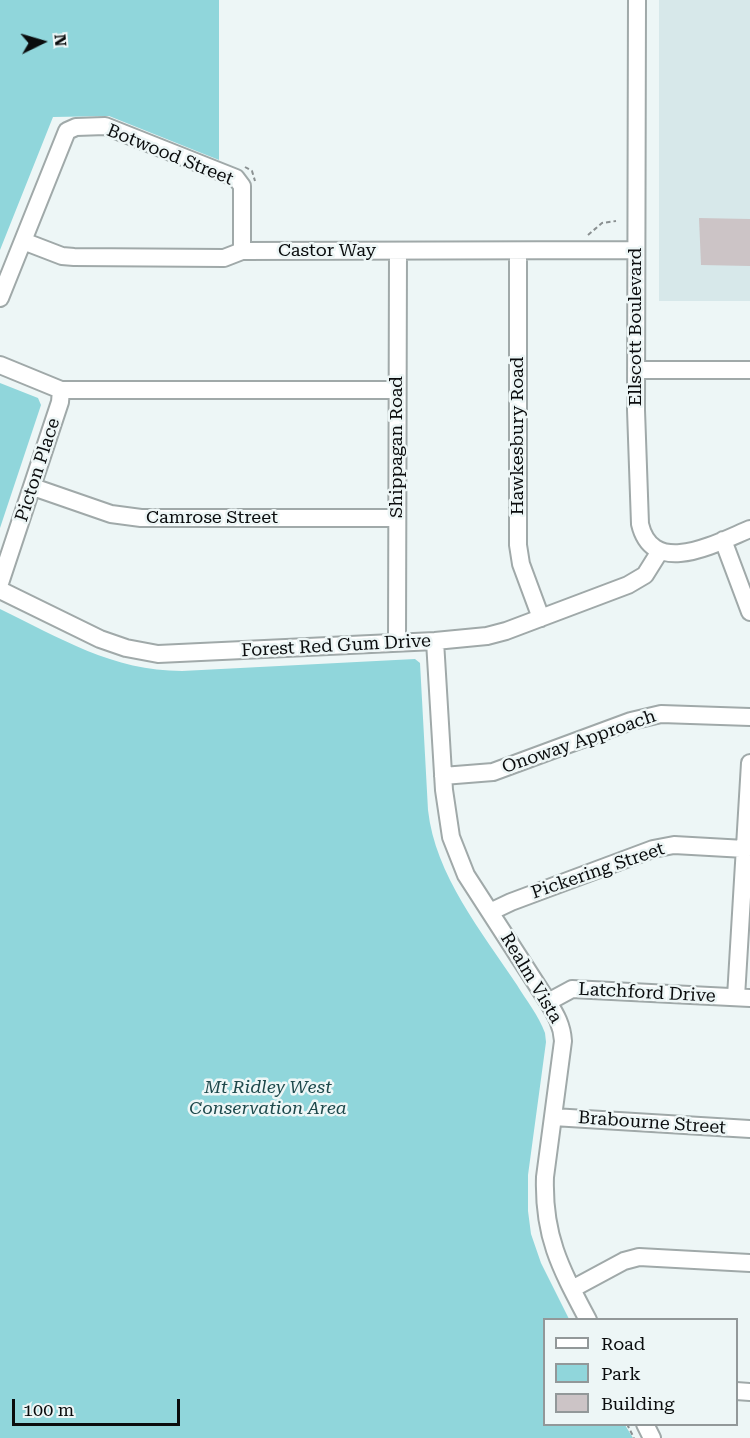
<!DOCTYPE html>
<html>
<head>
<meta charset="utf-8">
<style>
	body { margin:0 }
	#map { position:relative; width:750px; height:1438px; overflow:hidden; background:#edf6f6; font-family:"Roboto Serif",serif }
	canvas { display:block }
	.legend { position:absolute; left:543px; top:1318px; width:195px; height:108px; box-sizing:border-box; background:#edf6f6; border:2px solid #929899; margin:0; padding:8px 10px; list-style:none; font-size:18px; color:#0a0c0d }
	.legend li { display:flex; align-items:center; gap:12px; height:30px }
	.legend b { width:30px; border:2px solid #929899 }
	.north { position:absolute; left:12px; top:12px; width:60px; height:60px; -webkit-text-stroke:4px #edf6f6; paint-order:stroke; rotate:85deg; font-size:16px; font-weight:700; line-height:24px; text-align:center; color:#0a0c0d }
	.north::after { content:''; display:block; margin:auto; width:21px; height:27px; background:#0a0c0d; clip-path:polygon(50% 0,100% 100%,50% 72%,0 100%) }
	.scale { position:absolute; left:12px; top:1399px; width:168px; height:27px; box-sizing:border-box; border:3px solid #0a0c0d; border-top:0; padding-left:8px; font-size:18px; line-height:21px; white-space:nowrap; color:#0a0c0d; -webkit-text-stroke:4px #edf6f6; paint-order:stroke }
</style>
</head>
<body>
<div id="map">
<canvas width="750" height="1438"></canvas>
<ul class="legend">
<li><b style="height:8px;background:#fff"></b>Road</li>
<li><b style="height:16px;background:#90d6db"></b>Park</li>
<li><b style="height:16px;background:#ccc4c6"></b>Building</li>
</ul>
<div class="north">N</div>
<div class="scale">100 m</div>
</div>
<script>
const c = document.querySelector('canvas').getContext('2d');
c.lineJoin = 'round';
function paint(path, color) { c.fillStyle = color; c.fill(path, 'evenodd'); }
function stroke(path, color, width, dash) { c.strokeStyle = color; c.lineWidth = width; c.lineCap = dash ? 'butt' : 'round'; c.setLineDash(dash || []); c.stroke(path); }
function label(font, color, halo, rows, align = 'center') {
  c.font = font + ' "Roboto Serif",serif'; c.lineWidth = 5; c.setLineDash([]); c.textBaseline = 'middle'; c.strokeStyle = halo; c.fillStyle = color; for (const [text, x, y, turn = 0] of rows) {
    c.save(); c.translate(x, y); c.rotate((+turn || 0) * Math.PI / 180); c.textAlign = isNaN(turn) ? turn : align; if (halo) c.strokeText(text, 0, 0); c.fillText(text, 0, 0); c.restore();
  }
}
paint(new Path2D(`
	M659,0H750V301H659Z`), '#d7e8ea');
paint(new Path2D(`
	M0,0H219V160L109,116L53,117L0,250Z
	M0,383L38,398L41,405L0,528Z
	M0,609C60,638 113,671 182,671L415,659L420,663L428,810C435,875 482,932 517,985C526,1000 539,1016 545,1033L546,1042L528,1175V1211L531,1234L541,1263L569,1319L544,1320V1424L625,1425L633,1438H0Z`), '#90d6db');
paint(new Path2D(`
	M699,218L750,219V266L701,265Z`), '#ccc4c6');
const minor = new Path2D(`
	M637,0L636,410L640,524C653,579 718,542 750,529
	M23,241L62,256L74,257L224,258L242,251L636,250
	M518,251V545L521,564L541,618
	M0,298L67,131L76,127L105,126L236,178L242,186V251
	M0,365L61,390H397
	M636,370H750
	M33,487L111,514L141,518H397
	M723,540L750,612
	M0,583L60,402L61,390
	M0,590L100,639L126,648L158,654L435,641L487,636L506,631L628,585L645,575L660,551
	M435,641L444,790L451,837L466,875L548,1002C556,1015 562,1025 563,1041L545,1177C543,1237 561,1269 588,1320
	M397,642L398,251
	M443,776L493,772L631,721L661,714L750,717
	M490,912L511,902L653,849L674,845L745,849
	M736,997L750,763
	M548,1002L572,989L750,998
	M553,1117L750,1129
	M572,1289L624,1261L639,1257L750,1263
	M736,1391L750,1392
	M645,1424L652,1438`);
stroke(minor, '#a0a9a9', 20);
stroke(new Path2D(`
	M245,167L252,171L255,181
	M588,235L602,223L616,221
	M627,1424L634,1438`), '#8a9091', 2, [4.5, 3]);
stroke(minor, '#fff', 16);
label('18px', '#0a0c0d', '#edf6f6', [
	["Botwood Street",170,155,22],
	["Castor Way",327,251],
	["Ellscott Boulevard",636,327,-90],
	["Hawkesbury Road",518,436,-90],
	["Shippagan Road",397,447,-90],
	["Picton Place",38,470,-72],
	["Camrose Street",212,518],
	["Forest Red Gum Drive",336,646,-3],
	["Onoway Approach",579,742,-19],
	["Pickering Street",598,871,-19],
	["Realm Vista",531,978,59],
	["Latchford Drive",647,993,3],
	["Brabourne Street",652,1123,4]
]);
label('italic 18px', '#1d484b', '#edf6f6', [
	["Mt Ridley West",268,1088],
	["Conservation Area",268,1109]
]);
</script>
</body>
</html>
